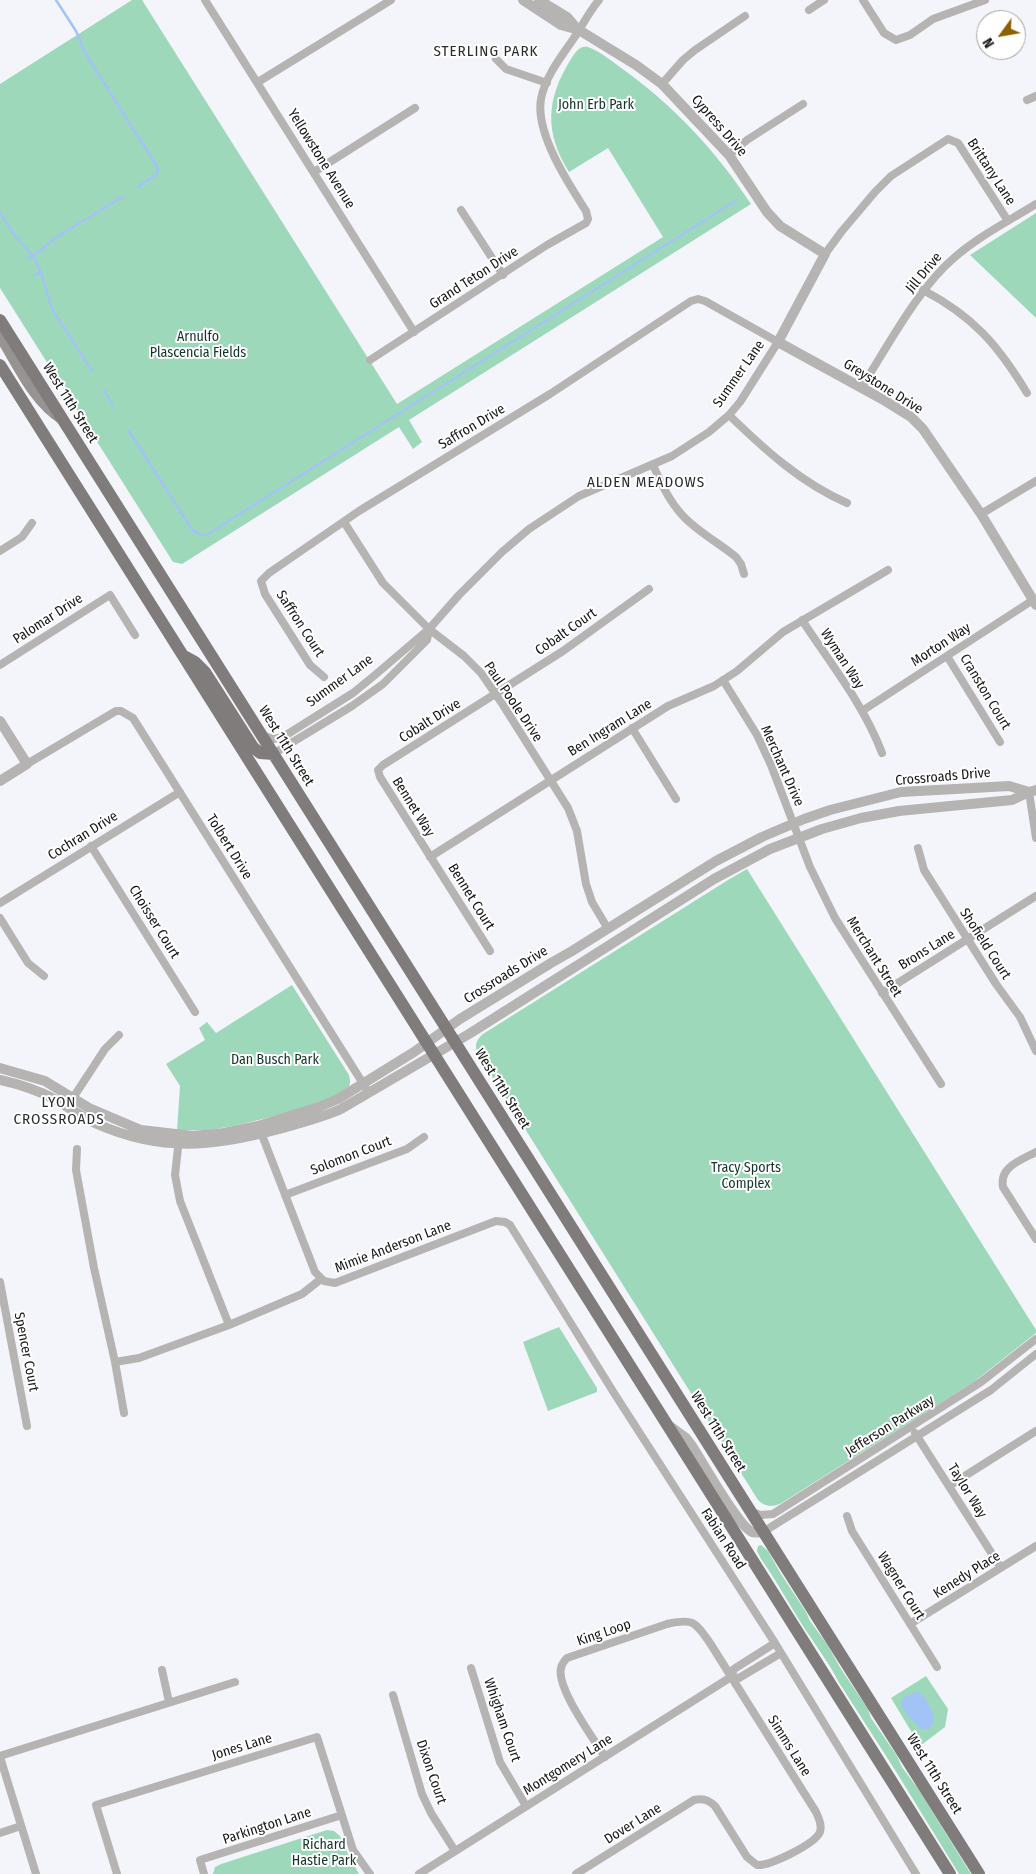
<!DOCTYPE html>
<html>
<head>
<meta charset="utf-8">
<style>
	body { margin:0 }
	#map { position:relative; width:1036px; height:1874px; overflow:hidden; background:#f4f5fb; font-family:"Fira Sans Condensed",sans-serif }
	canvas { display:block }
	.north { position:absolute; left:976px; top:10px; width:50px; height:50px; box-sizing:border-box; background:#fff; border:1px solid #a2a2a3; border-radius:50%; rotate:238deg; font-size:14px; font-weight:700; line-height:20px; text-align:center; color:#171719 }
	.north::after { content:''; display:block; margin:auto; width:18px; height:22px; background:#8b6102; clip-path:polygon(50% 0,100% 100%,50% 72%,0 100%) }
</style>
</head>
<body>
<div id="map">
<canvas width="1036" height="1874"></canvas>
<div class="north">N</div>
</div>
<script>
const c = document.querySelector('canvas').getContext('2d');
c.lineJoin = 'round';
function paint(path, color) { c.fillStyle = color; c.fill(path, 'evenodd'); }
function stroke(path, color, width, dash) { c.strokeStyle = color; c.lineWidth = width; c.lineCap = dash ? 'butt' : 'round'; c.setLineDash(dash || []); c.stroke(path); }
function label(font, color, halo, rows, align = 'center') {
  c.font = font + ' "Fira Sans Condensed",sans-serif'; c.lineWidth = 4; c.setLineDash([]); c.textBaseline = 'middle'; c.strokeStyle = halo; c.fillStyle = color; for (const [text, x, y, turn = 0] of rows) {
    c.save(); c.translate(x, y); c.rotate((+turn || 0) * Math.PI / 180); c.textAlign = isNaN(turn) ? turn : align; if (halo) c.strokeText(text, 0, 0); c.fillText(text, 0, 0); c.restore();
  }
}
paint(new Path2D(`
	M132,0H142L397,404L663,237L608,148L569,172C544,132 546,99 571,59C575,53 579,45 588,47C601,52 613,62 624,70C675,107 716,151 751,204L409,420L422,442L413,449L399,427L182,564L173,562L0,288V84Z
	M1036,213V318L970,255Z
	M747,869L1036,1330V1333L975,1381L780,1504C771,1507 765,1507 758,1500L478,1054C474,1046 476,1040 483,1034L728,880Z
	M292,985L349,1075C350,1079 351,1083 349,1086C339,1102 236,1127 215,1129C202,1131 190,1130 177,1130L180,1086L166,1064L205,1040L199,1028L207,1022L216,1033Z
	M559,1327L597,1388V1392L548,1411L523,1342Z
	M761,1545L768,1551L781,1574L806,1612L810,1621L827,1644L841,1669L868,1709L871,1718L897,1756L902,1767L919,1790L971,1874H959L895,1770L838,1681C831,1666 820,1652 811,1638C793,1612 779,1584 761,1559L757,1551L758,1546Z
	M926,1676L948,1709L945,1727L920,1746L891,1698Z
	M327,1830L334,1831L340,1836L348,1854L359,1874H213L215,1867L221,1864Z`), '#9ed8ba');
paint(new Path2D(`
	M915,1692H919L926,1699L934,1717L932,1725L929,1729H921L908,1716L901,1704L903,1698Z`), '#a2c3f5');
stroke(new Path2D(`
	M56,0L76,31L85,53L158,168L157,174L138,187
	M0,213L15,236L33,256L28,259
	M41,272L52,309L92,371
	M34,276L41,272L33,256L60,235L122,197
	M104,390L113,406
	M129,431L191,528C197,534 201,536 208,534L737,200`), '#a2c3f5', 2.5);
stroke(new Path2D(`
	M205,0L414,332
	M863,0L884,33L896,40L910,35L933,19L985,0
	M809,10L824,0
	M496,59L506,69L547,83
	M258,82L391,0
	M662,84L683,60L695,50L745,16
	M1027,100L1036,96
	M729,155L747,140L803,104
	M314,172L415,108
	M461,210L503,275
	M825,254L842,231L875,192L891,176L948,139L958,143L1008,221
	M923,290C973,316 998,345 1027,393
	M370,360L547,245L586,223L588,219L586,211C568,183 535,133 541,99C545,77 561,57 574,38C582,26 589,12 599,0
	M861,388C888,346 918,288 955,257C979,236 1009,221 1036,204
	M729,415C764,449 801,483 847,503
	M653,465C661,483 669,501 683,516C698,532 719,543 736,557L741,564L744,574
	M981,514L1036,481
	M344,522L383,583L429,629L464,656L481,673L503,705L568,808L577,831L586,884L592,902L608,929
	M0,551L22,537L32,523
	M802,620C830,663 864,705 882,753
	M947,656L1000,742
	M0,665L110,595L135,635
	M723,680L757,735L771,765L810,867L835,918L941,1084
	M862,711L1033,600
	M632,728L676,799
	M262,735L273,739L283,737L353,693L375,675L429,629L459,595L502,552L529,529L579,496L672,456L709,432L729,415L740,402L778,342L705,301L698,299L691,301L550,394L359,511L269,573L261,581L265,594L310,665L324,677
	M273,754L352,706L383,684L427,640L429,629
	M27,764L116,711H121L133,718L369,1093
	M1029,792L1036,838
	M91,846L195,1012
	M918,848L924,870L996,984L1020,1017L1036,1051
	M430,857L668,706L714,686L737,671L783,632L888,570
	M0,903L180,792
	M0,918L28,963L44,976
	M490,951L380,777L378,770L383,765L563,651L649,589
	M882,993L1036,896
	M67,1107L105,1049L119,1035
	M260,1130L315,1272L324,1281L335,1283L496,1221L505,1222L510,1225L614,1393L775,1643L916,1874
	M179,1139L175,1175L180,1201L229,1325
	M77,1149L76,1170L94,1268L115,1362L139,1358L229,1325L302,1294L321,1279
	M1036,1152C1021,1160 999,1167 1003,1187L1036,1239
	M285,1195L407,1149L424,1137
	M0,1282L27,1426
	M115,1362L124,1413
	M915,1433L1001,1568
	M949,1486L1036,1431
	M752,1512L761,1515L773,1514L981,1382L1036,1339
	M847,1516L852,1531L937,1667
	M763,1532L991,1390L1036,1354
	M910,1624L1036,1546
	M471,1668L500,1762L526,1806
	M162,1670L169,1702
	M731,1677L739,1678L781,1653
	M393,1695L422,1794L431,1813L455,1851
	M0,1756L235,1682
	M0,1757L36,1874
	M0,1833L21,1826
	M117,1874L96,1805L317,1737L353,1850L370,1874
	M204,1874L200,1860L342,1815
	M419,1874L731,1677L734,1669L775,1643
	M576,1874L694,1800C704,1798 708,1800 715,1806L747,1857L757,1865C770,1866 815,1844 820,1832C822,1825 819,1819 816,1812L710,1643C695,1622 694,1618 667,1624L567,1658C564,1661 562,1664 561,1668C556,1688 594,1739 605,1757`), '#b6b3b3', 8);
stroke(new Path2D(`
	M523,0L561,25L579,30L636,65L662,84L729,155L767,212L780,226L825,254L778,342L882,399L911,417L923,429L981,514L1036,605
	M539,0L567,17L578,30
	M0,721L27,764L0,781
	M0,1068L45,1081L89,1108L141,1130L193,1136L224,1133L258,1126L319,1107L338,1099L414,1052L460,1019L551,963L572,951L716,861L762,837L804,819L830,810L901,792L1009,786L1029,792
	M0,1080C18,1084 37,1090 54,1099C68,1107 82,1117 97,1124C161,1152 213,1147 279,1129C300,1123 321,1118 341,1109L469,1034L714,879L770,849L822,829L861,818L899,811L1012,800L1029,792L1036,790
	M671,1427L686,1438L692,1446C702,1461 738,1526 752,1532C755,1533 760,1532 763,1532`), '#b6b3b3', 10);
stroke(new Path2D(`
	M0,336C18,364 33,401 62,419`), '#979393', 11);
stroke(new Path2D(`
	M0,320L979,1874
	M0,365L950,1874
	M184,656L195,662L205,672L253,747L260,753L273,754`), '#817c7c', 12);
label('14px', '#113626', '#fff', [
	["John Erb Park",596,105],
	["Arnulfo",198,337],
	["Plascencia Fields",198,353],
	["Dan Busch Park",275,1060],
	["Tracy Sports",746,1168],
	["Complex",746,1184],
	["Richard",324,1845],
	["Hastie Park",324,1861]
]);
label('14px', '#171719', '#fff', [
	["Cypress Drive",719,126,49],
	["Yellowstone Avenue",321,159,58],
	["Brittany Lane",991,172,57],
	["Jill Drive",924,273,-50],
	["Grand Teton Drive",474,278,-33],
	["Summer Lane",739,374,-55],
	["Greystone Drive",883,387,32],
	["West 11th Street",70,403,58],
	["Saffron Drive",472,427,-31],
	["Palomar Drive",48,619,-33],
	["Saffron Court",300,624,57],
	["Cobalt Court",566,632,-35],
	["Morton Way",941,645,-33],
	["Wyman Way",842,659,57],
	["Summer Lane",340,681,-36],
	["Cranston Court",985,692,59],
	["Paul Poole Drive",513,702,56],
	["Cobalt Drive",430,721,-32],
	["Ben Ingram Lane",610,728,-32],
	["West 11th Street",286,746,58],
	["Merchant Drive",782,766,66],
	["Crossroads Drive",943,777,-5],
	["Bennet Way",413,807,58],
	["Cochran Drive",83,836,-32],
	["Tolbert Drive",229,847,58],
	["Bennet Court",471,897,58],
	["Choisser Court",154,922,58],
	["Shofield Court",985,944,57],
	["Brons Lane",927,950,-32],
	["Merchant Street",874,957,58],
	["Crossroads Drive",506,975,-32],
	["West 11th Street",502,1089,58],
	["Solomon Court",351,1156,-21],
	["Mimie Anderson Lane",393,1247,-21],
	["Spencer Court",26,1352,79],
	["Jefferson Parkway",890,1426,-32],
	["West 11th Street",718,1432,58],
	["Taylor Way",967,1491,58],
	["Fabian Road",723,1539,57],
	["Kenedy Place",967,1575,-32],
	["Wagner Court",901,1586,58],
	["King Loop",604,1633,-19],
	["Whigham Court",502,1720,71],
	["Simms Lane",789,1746,58],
	["Jones Lane",242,1747,-17],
	["Montgomery Lane",568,1765,-32],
	["Dixon Court",431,1772,71],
	["West 11th Street",934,1774,58],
	["Dover Lane",633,1824,-32],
	["Parkington Lane",267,1826,-18]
]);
c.letterSpacing = '1px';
label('15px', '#2b2c30', '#fff', [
	["STERLING PARK",486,52],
	["ALDEN MEADOWS",646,483],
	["LYON",59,1103],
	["CROSSROADS",59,1120]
]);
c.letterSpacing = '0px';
</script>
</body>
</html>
